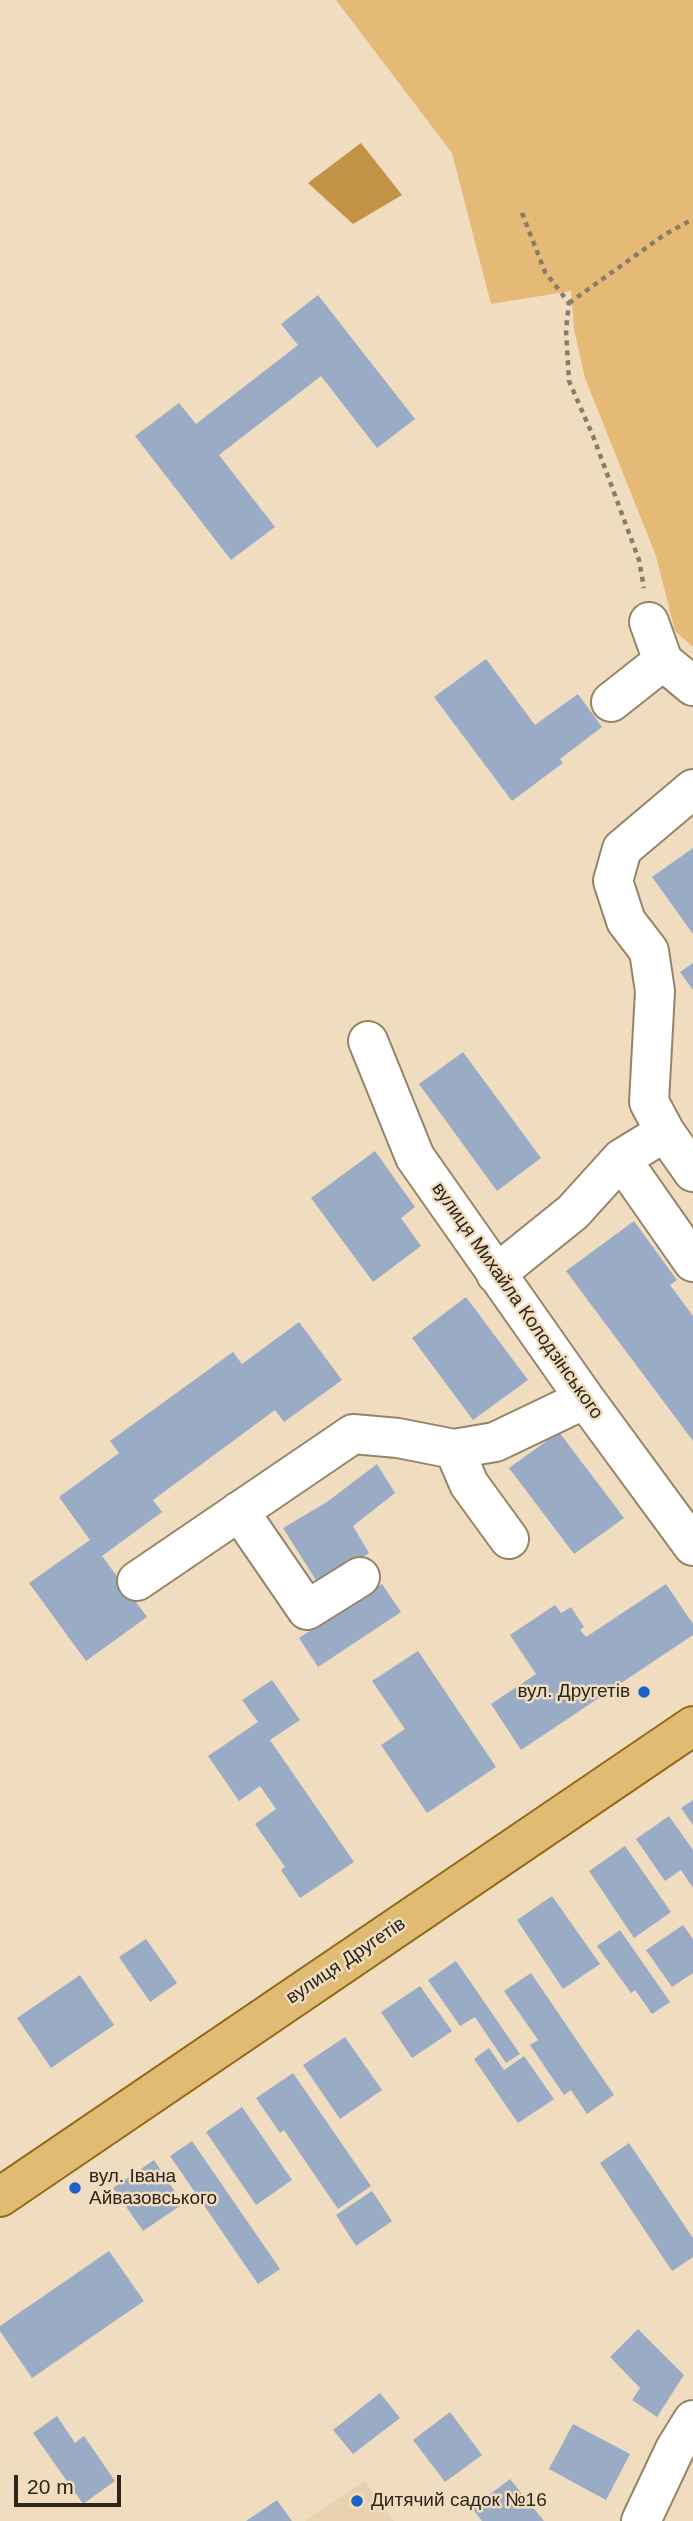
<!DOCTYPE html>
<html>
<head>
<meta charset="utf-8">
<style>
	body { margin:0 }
	#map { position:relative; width:693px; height:2521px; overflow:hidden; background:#f0ddc0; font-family:Helvetica,sans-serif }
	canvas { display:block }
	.scale { position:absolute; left:14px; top:2475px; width:107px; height:32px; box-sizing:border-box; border:4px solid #2c251a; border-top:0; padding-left:9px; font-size:21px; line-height:24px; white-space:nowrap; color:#2c251a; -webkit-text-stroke:5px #f0ddc0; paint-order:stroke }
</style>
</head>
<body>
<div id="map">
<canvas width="693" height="2521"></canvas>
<div class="scale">20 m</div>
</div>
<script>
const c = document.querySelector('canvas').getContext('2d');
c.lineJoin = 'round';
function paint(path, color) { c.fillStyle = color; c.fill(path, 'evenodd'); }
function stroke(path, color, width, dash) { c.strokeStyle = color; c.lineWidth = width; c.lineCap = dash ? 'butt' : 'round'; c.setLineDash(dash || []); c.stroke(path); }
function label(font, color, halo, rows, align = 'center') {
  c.font = font + ' Helvetica,sans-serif'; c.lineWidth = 5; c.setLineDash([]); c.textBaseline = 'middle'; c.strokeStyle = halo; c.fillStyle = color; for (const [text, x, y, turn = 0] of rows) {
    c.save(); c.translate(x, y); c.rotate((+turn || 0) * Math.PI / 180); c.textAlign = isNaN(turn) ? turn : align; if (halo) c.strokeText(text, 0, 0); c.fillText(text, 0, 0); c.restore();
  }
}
paint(new Path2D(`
	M365,2481L394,2521H305Z`), '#e9d1af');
paint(new Path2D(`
	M336,0H693V647L675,631L656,556L585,378L574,329L571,291L491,304L452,153Z`), '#e5b976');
paint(new Path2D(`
	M361,143L402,195L353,224L308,183Z`), '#c29347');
paint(new Path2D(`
	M318,295L415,419L377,448L321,376L219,455L275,527L231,560L135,436L179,403L196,424L298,345L281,324Z
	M486,659L535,725L578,694L602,727L560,759L563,763L512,801L434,697Z
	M693,848V934L652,877Z
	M693,963V990L680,972Z
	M463,1052L541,1158L497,1191L419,1084Z
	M375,1151L415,1207L401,1218L421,1246L373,1282L311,1198Z
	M634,1221L677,1280L670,1285L693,1316V1441L566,1271Z
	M466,1297L528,1380L473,1420L412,1338Z
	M299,1322L342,1380L284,1422L275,1410L153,1500L162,1512L102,1556L147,1617L86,1661L29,1583L90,1540L59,1497L119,1453L110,1441L233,1352L242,1364Z
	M559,1432L624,1518L574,1554L509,1468Z
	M377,1464L395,1493L353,1526L369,1553L319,1585L283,1528L327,1502Z
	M382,1584L401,1612L318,1667L299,1638Z
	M666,1584L693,1624V1635L521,1750L491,1704L536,1674L510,1635L555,1605L561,1613L571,1607L584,1627L580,1630L586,1637Z
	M418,1651L496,1767L427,1813L381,1745L405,1729L372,1681Z
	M272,1680L300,1720L270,1740L354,1862L300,1898L281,1870L285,1867L255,1824L276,1809L260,1786L239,1801L208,1756L258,1722L242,1700Z
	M693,1800V1825L681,1808Z
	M669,1816L693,1850V1888L681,1870L665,1881L636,1839Z
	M625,1846L671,1912L634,1938L589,1871Z
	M552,1896L600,1964L563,1989L517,1920Z
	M683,1925L693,1939V1973L672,1987L646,1950Z
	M620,1930L670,2002L652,2014L635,1990L631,1993L597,1946Z
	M146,1939L177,1983L150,2002L119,1957Z
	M456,1961L520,2054L506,2063L475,2017L460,2026L428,1980Z
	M531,1973L614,2095L587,2114L571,2090L564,2095L530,2045L538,2040L504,1991Z
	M80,1975L114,2025L51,2068L17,2018Z
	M420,1986L452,2031L412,2058L381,2012Z
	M345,2037L382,2090L340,2119L303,2065Z
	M489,2048L504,2070L524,2056L554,2099L518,2123L474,2059Z
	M293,2073L371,2186L338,2209L284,2130L280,2133L256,2098Z
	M242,2107L292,2180L256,2205L206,2132Z
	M192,2141L280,2269L258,2284L170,2156Z
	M629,2143L693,2238V2257L672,2271L600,2163Z
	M154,2160L183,2204L143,2231L113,2188Z
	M372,2191L392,2221L356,2246L336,2215Z
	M109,2251L144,2301L32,2378L0,2331V2326Z
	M638,2329L684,2375L657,2417L632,2400L640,2388L610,2357Z
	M380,2393L400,2418L353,2454L333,2430Z
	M450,2412L482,2455L445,2482L413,2440Z
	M57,2416L75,2443L84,2436L115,2481L83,2504L33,2433Z
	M573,2424L630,2454L606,2500L549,2469Z
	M510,2479L544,2521H482L472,2508Z
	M277,2500L292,2521H246Z`), '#9aabc6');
const minor = new Path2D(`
	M649,622L663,661L693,686
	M611,702L663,661
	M693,789L622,849L613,881L626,921L649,951L655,991L649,1102L665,1132L693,1172
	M368,1041L415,1157L585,1399L693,1546
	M621,1159L693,1262
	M496,1274L573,1212L621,1159L665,1132
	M454,1449L469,1484L509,1539
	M239,1511L307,1610L360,1577
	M137,1581L353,1434L398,1438L454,1449L495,1442L585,1399
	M641,2521L675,2449L693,2420`);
const major = new Path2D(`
	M0,2197L693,1726`);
stroke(minor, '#968469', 42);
stroke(major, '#936917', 42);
stroke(new Path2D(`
	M522,213L545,272L569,303L566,330L569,381L593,436L639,560L644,588
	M569,303L664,235L693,219`), '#897d69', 4.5, [5, 5]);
stroke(minor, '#fff', 38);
stroke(major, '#dfbb73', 38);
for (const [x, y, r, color] of [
	[644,1692,7,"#1f60cc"],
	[75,2188,7,"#1f60cc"],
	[357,2501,7,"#1f60cc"]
]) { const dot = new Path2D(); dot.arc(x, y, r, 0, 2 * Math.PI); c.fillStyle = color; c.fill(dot); stroke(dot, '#f0ddc0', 2.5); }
label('19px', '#2c251a', '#f0ddc0', [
	["вулиця Михайла Колодзінського",517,1301,55],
	["вулиця Другетів",346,1961,-34]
]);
label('19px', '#2c251a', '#f0ddc0', [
	["вул. Другетів",630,1692,"right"],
	["вул. Івана",89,2177],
	["Айвазовського",89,2199],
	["Дитячий садок №16",371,2501]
], 'left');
</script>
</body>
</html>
